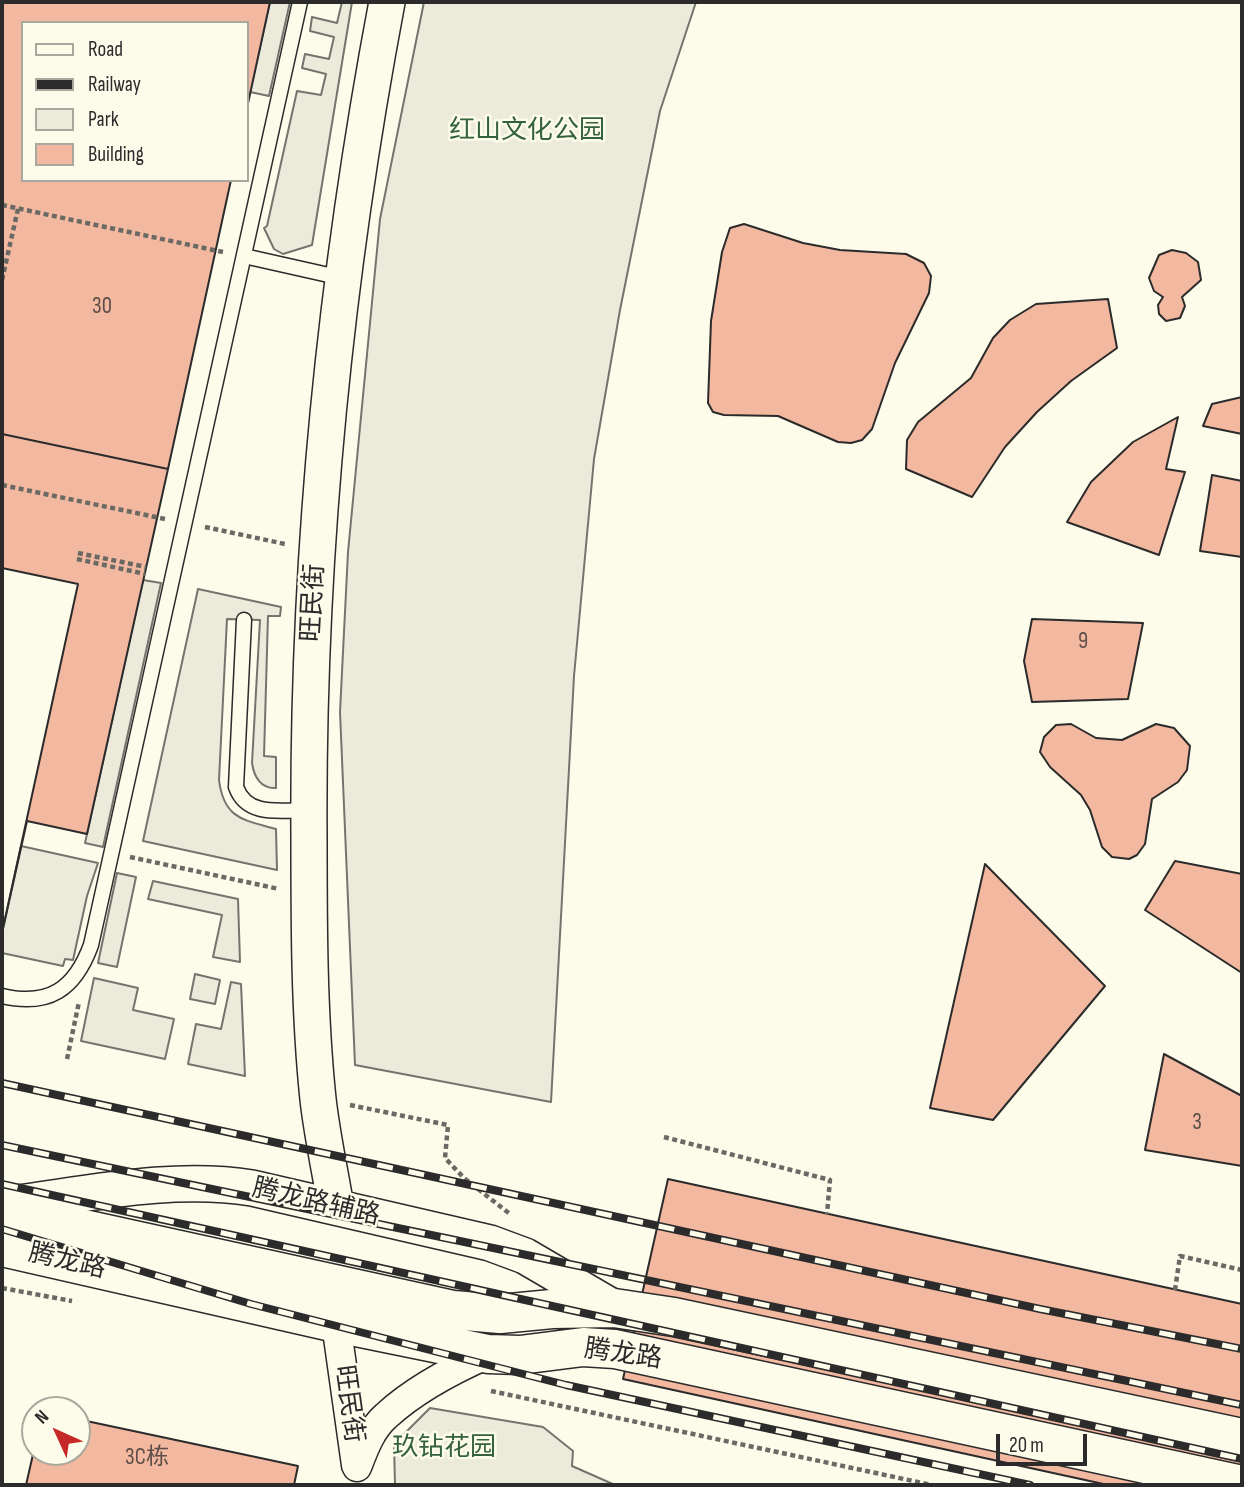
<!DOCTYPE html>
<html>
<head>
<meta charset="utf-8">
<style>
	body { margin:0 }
	#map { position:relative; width:1244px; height:1487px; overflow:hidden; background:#fdfbea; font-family:"Sofia Sans Condensed",sans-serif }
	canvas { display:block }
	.frame { position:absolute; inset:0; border:4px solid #2b2b2b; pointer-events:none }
	.legend { position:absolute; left:21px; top:21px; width:228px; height:161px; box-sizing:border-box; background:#fdfbea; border:2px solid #a9a89e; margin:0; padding:9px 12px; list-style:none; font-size:21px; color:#2b2b2b }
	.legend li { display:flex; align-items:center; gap:14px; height:35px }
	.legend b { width:35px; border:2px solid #a9a89e }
	.north { position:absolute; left:21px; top:1396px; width:70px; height:70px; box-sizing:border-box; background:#fdfbea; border:2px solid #a9a89e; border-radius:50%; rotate:315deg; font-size:19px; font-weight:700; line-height:28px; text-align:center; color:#2b2b2b }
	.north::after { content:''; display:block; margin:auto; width:24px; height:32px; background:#c62828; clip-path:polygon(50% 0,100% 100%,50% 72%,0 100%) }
	.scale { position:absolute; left:996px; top:1434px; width:91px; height:32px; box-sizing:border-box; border:4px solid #2b2b2b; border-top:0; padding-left:9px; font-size:21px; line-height:24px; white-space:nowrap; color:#2b2b2b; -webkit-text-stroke:5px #fdfbea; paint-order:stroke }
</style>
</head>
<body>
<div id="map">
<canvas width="1244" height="1487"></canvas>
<div class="frame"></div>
<ul class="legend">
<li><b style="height:9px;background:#fdfbea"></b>Road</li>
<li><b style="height:9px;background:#2b2b2b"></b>Railway</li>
<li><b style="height:19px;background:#ecebdb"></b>Park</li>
<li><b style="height:19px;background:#f2b8a0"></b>Building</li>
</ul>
<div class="north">N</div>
<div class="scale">20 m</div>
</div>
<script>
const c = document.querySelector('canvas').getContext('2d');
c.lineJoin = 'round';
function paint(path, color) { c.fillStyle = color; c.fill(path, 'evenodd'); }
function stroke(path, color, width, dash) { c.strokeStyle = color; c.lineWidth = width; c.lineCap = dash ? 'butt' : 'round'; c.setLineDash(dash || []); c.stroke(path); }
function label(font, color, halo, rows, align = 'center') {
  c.font = font + ' "Sofia Sans Condensed","Noto Sans SC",sans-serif'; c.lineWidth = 5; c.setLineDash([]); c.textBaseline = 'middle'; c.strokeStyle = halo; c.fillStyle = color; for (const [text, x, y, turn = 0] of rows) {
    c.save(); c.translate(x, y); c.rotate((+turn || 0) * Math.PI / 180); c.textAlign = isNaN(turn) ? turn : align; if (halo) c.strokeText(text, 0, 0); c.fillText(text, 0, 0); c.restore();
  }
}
const green = new Path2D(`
	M270,2H290L269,96L250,92Z
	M342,2H352L312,245L283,254L274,249L264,228L267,226L297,91L321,95L326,74L302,68L305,54L329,59L334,37L310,31L312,17L337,23Z
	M424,2H696L660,111L620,310L594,459L574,676L551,1102L355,1065L340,712L348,552L380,219Z
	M143,580L161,583L103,847L85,843Z
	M198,589L281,607L280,616H268L264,756L276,757V788C261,789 254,777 252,763L260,620L227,619L219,780C224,820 245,820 276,829L277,870L143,841Z
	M21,846L98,863L87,896L73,960L65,959L63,966L2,953V933Z
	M117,873L136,877L117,967L98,963Z
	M153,881L238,899L240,962L213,957L222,915L148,899Z
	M195,974L220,980L215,1004L190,999Z
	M94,978L138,988L133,1010L174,1019L165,1059L81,1041Z
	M231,982L241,984L245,1076L188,1064L196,1024L221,1029Z
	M430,1408L543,1427L573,1451L572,1466L615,1485H395L394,1444Z`);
paint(green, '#ecebdb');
stroke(green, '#74746e', 2);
const building = new Path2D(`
	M2,2H270L247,108V23H23V180H231L168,469L2,434Z
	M744,224L803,243L840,250L906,254L924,263L931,276L929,293L895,363L872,429L862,440L851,443L838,442L778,416L724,415L713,412L708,403L711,321L722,252L730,228Z
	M1172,250L1186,253L1198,262L1201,280L1182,297L1185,306L1180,318L1166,321L1159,314L1158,305L1163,297L1154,291L1149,278L1159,255Z
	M1108,299L1117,348L1071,381L1037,412L1005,447L972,497L906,469L907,440L918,422L971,378L993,338L1010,320L1036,304Z
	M1242,397V434L1203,426L1212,404Z
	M1178,417L1166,469L1185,472L1159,555L1067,522L1091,482L1133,442Z
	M2,434L168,469L87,834L27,821L2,933Z
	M1212,475L1242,481V557L1200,551Z
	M2,568L78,584L2,933Z
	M1032,619L1143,623L1128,699L1032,702L1024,661Z
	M1071,724L1096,738L1122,740L1156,724L1174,728L1190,746L1187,770L1178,782L1152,799L1145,844L1137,855L1129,859L1112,857L1102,847L1090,810L1081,795L1050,767L1040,752L1044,737L1056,725Z
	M1175,861L1242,874V973L1145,910Z
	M985,864L1105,986L993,1120L930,1108Z
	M1164,1054L1242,1096V1166L1145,1150Z
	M668,1179L1242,1304V1485H1108L623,1379Z
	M77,1419L298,1466L294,1485H26L34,1450L77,1452Z`);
paint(building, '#f2b8a0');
stroke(building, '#2b2b2b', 2);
const service = new Path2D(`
	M244,256L342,278
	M244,620L236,787C247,818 282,810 308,810
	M2,996C49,1007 75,989 91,945L300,2`);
const minor = new Path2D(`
	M336,1323L356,1465
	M357,1467C364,1449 371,1429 386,1416C414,1390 454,1369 488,1354`);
const tertiary = new Path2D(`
	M2,1205C84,1195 170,1175 252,1188L490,1243L525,1256L614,1308
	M336,1207C330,1171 322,1135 318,1099C309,1013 309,924 309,837C307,556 335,277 387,2`);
const secondary = new Path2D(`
	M2,1211L453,1310L500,1314L552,1309L614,1308L674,1317L1242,1438
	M2,1247L336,1323L488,1354L520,1355L583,1347L615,1349L1242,1485`);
stroke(service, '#2b2b2b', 17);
stroke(minor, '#2b2b2b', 31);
stroke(tertiary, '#2b2b2b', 38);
stroke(secondary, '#2b2b2b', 41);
stroke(new Path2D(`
	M2,205L223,252
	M2,280L18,209
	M2,485L165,519
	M205,527L285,544
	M78,553L146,567
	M77,559L145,574
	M130,857L279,889
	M67,1059L79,1002
	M350,1105L448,1125L445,1158L464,1178L510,1214
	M664,1137L830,1180L827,1214
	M2,1288L72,1301
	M1175,1290L1180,1256L1242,1270
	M491,1391L932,1485`), '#6a6964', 4.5, [5, 3.5]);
stroke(service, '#fdfbea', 14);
stroke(minor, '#fdfbea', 28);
stroke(tertiary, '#fdfbea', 35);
stroke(secondary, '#fdfbea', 38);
const rail = new Path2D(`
	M2,1083L1040,1309L1242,1349
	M2,1145L1242,1405
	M2,1184L1242,1459
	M2,1229L251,1304L566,1385L1030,1485`);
stroke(rail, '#2b2b2b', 8);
stroke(rail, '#fdfbea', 5, [16]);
label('23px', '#5d4e48', null, [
	["30",102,307],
	["9",1083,642],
	["3",1197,1123],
	["3C栋",147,1458]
]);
label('26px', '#34623c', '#fdfbea', [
	["红山文化公园",527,131],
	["玖钻花园",444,1448]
]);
label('26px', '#2b2b2b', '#fdfbea', [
	["旺民街",314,603,-87],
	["腾龙路辅路",316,1203,13],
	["腾龙路",67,1262,13],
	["腾龙路",623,1355,8],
	["旺民街",348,1404,82]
]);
</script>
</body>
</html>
